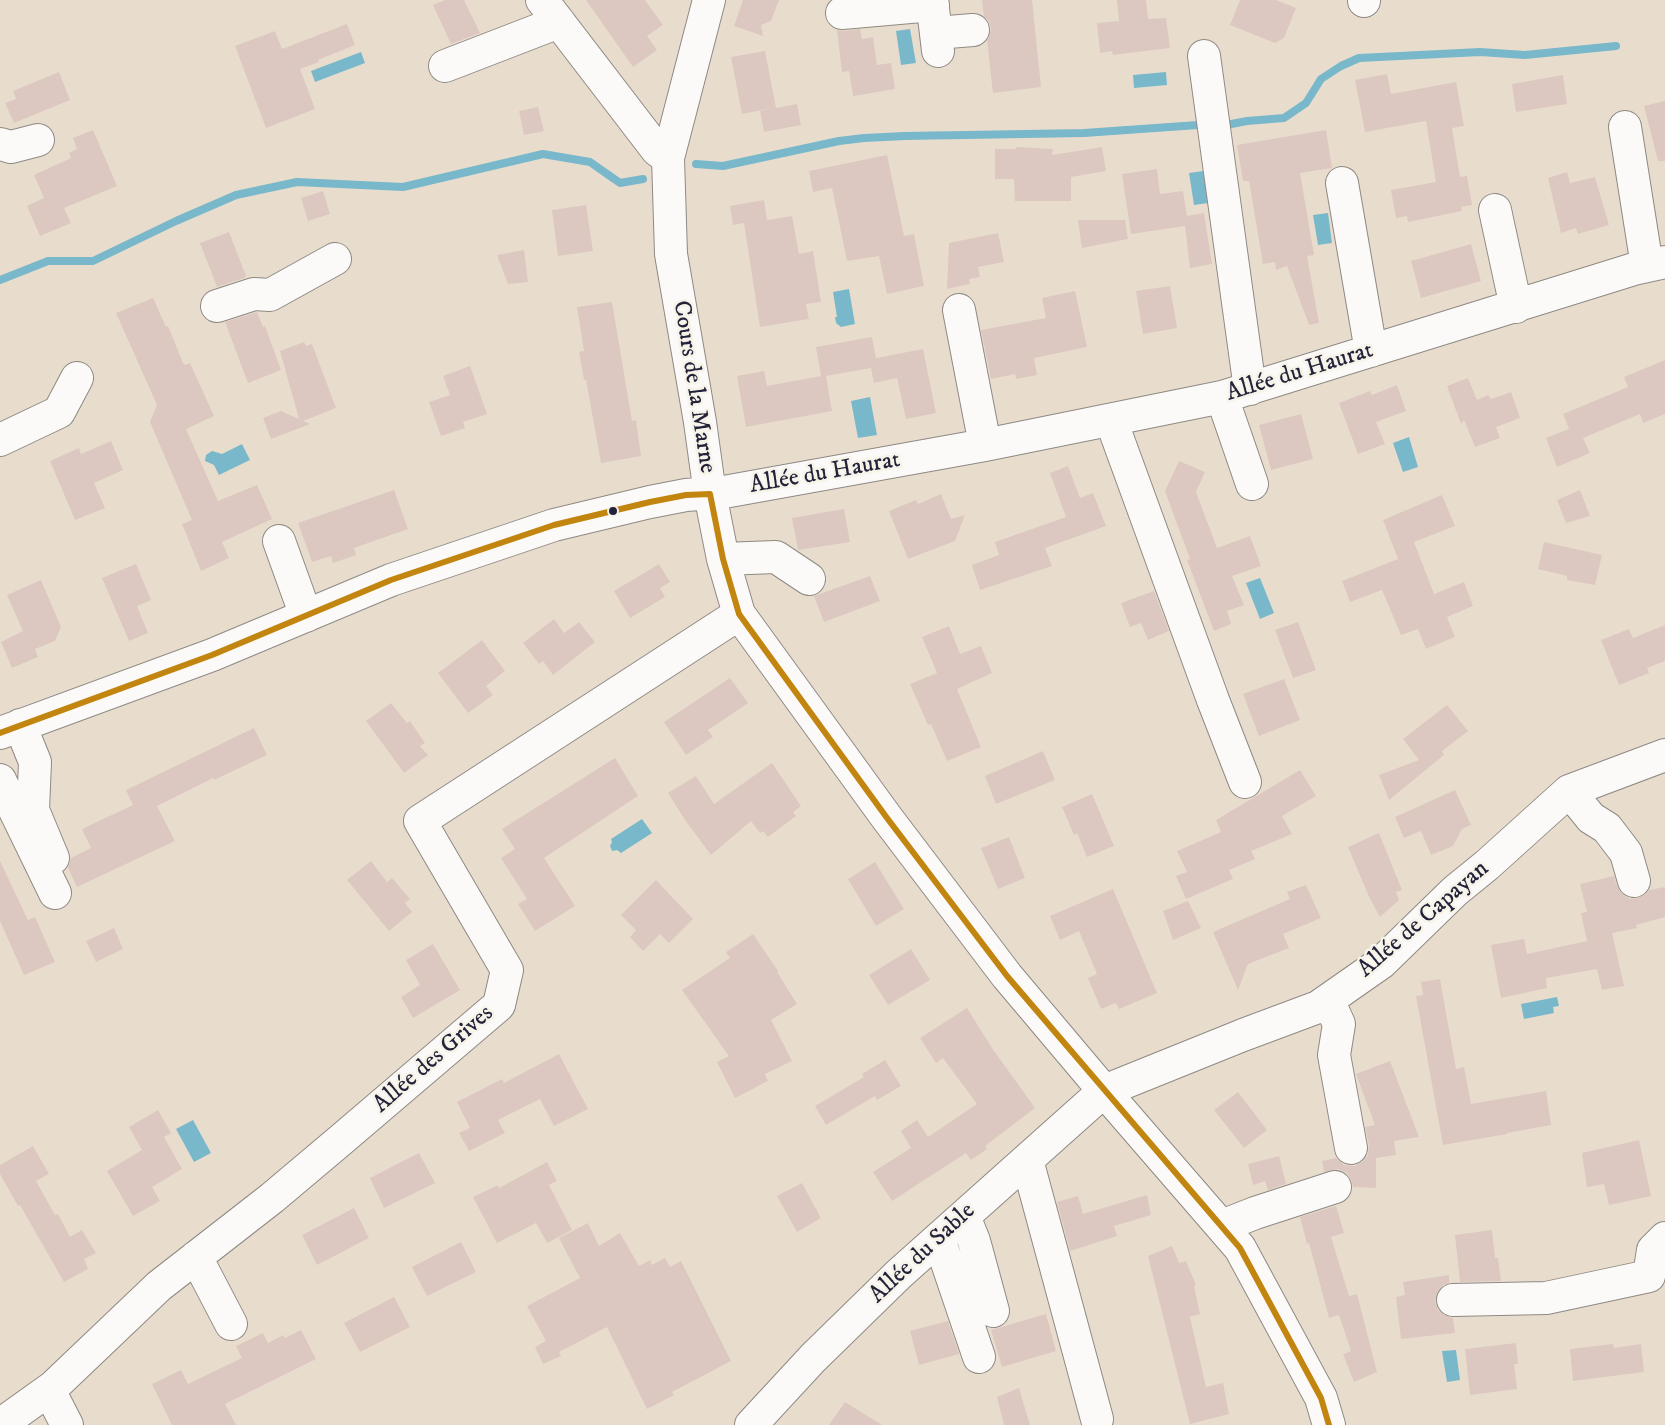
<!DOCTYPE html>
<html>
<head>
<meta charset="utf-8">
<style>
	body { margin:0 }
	canvas { display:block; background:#e8ddcd }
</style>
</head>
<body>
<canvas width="1665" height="1425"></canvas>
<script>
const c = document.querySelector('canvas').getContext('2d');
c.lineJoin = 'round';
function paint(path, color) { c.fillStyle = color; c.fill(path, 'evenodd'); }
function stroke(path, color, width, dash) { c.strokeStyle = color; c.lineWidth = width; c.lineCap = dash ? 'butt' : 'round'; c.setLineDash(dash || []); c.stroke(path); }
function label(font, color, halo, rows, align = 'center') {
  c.font = font + ' "IM FELL DW Pica",serif'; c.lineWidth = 5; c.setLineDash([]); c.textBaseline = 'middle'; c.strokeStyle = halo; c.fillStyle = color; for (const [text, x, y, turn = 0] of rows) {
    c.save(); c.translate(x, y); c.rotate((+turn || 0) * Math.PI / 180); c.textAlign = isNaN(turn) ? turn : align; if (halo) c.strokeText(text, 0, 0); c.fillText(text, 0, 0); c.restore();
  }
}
paint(new Path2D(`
	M910,29L916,63L901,65L896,31Z
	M361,52L365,63L315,82L311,71Z
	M1166,72L1167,85L1134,88L1133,75Z
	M1203,171L1208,203L1194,205L1189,173Z
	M1328,213L1332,243L1318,245L1313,215Z
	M849,289L855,324L841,327L836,323L835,317H837L833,292Z
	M870,397L877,435L858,438L851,401Z
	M1409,437L1418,467L1403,472L1393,443Z
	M242,444L250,460L219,475L214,465L205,461L206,455L212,451L222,454Z
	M1260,578L1274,613L1260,619L1246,583Z
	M642,819L652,833L621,853L617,850L612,851L610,846L612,842L611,839Z
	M1557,997L1559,1006L1553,1007L1554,1013L1524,1019L1521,1004Z
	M193,1120L211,1153L194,1162L176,1129Z
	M1456,1350L1460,1380L1447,1382L1442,1351Z`), '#79b8ca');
stroke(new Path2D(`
	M1226,125L1247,121L1284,118L1306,103L1321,79L1341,66L1359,58L1480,52L1525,55L1616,46
	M696,164L723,166L839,141L864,138L905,136L1084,133L1198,125
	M0,280L48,261H93L176,221L236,195L297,182L403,187L543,154L590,162L620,183L643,179`), '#79b8ca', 8);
paint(new Path2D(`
	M445,0H464L480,33L451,44L433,5Z
	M586,0H645L663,25L647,36L657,50L633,67Z
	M743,0H779L771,21L761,25L763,36L734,26Z
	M982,0H1032L1041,87L993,93L987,40L989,37L991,28L988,20L984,17Z
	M1117,0H1146L1148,19L1166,18L1170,48L1113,55L1112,51L1100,53L1097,23L1119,21Z
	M1240,0H1276L1296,8L1284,38L1275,43L1230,25Z
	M347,24L355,45L318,60L319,62L300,69L315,109L266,128L235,46L275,31L282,49Z
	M860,29L862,39L873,37L877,65L891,63L895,89L853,96L849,71L842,72L837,30L844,31Z
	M765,51L776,108L797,104L801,125L764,132L760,111L772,108L742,114L731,57Z
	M59,72L70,100L14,123L5,103L16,99L13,91Z
	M1387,74L1391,94L1456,82L1464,126L1452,128L1460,177L1467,176L1472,205L1461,207L1462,211L1408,222L1407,216L1396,218L1391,190L1436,182L1426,121L1365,132L1355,80Z
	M1563,75L1567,104L1516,112L1512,84Z
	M1665,101V161H1658L1644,106Z
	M538,107L544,131L524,135L519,111Z
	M93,130L117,186L64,208L71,223L40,236L27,206L44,198L34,175L71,158L69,153L77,149L73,138Z
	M1326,130L1332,168L1300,173L1314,255L1307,256L1319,323L1309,325L1287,266L1276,270L1275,262L1263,264L1249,181H1243L1237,145Z
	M1016,147L1053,149L1052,155L1102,147L1106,171L1071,177V201H1015L1014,179H995V149H1016Z
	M887,155L904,236L914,234L924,286L887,294L879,256L847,261L832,188L813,192L809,171Z
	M1157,169L1160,194L1183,191L1187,216L1204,213L1212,264L1190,268L1185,226L1131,234L1122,174Z
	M1567,172L1570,183L1595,177L1609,225L1578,234L1576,228L1561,233L1548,178Z
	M323,191L330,214L308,221L301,198Z
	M764,200L767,220L792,216L799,254L813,251L821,302L806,304L809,319L760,327L744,223L733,225L730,206Z
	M586,205L593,251L558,256L552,210Z
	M1078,220H1125L1128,239L1082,248Z
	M229,232L246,276L244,278L217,287L200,243Z
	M998,233L1004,262L978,267L980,277L969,279L970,284L947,289L949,243Z
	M1471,244L1481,281L1421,298L1411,261Z
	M524,250L528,282L508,284L497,255Z
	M1170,286L1177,328L1143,334L1136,291Z
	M1075,291L1087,347L1034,358L1037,375L1016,379L1015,374L991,379L981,330L1046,318L1042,298Z
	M153,298L166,327L168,326L184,365L190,363L214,416L186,429L218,501L257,485L272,519L222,542L229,558L201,571L182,524L192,520L150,422L157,405L116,313Z
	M612,302L632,421L636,420L641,456L601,463L586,380H584L579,352L584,351L577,307Z
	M257,312L263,327L265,326L281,370L248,383L225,322Z
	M872,337L876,358L923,349L936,413L906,419L897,378L874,383L871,368L826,376L832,411L746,427L737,376L764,371L767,386L821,376L816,347Z
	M304,342L306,346L312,344L336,408L303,421L310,424L271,439L263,418L281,411L299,419L280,351Z
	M1665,360V414L1643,423L1640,414L1583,438L1590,453L1557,467L1546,438L1569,429L1563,414L1628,387L1624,377Z
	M470,366L487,414L463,422L465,428L441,436L429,402L450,395L443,376Z
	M1468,378L1477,400L1488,395L1491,399L1511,392L1520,418L1496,427L1500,438L1475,447L1464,420L1461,424L1447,386Z
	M1397,385L1406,411L1376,422L1385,444L1358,454L1339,403L1370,391L1372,395Z
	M1301,414L1313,459L1271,470L1259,425Z
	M111,441L123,470L94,483L105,508L75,520L50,461L79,448L81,454Z
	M1179,461L1205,472L1196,492L1217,548L1250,536L1261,566L1232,576L1244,605L1227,611L1231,624L1214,631L1187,560L1190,559L1165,491Z
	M1068,466L1080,498L1093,493L1106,526L1045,548L1052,566L980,590L972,565L999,555L995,542L1066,517L1050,473Z
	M394,490L408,529L354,548L356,555L333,563L331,556L312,562L298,523Z
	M1580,490L1590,516L1566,523L1557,500Z
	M941,494L951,519L965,515L955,541L908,559L889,511L916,500L918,504Z
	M1442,495L1455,526L1414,542L1434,594L1464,582L1473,606L1447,617L1455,637L1426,649L1418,629L1401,635L1382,590L1350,602L1342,581L1398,559L1383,520Z
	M844,509L850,542L798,550L792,518Z
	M1544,542L1602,555L1595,585L1567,580V576L1538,569Z
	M136,564L151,600L137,606L148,633L129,641L102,578Z
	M659,564L670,582L660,588L665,597L630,618L614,591Z
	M870,576L880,601L824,622L814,596Z
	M41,580L61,627L55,641L35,649L38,657L12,668L1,642L23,631L7,595Z
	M1154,591L1169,631L1148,640L1141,623L1130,627L1121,603Z
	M554,619L564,633L579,622L595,642L553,675L543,661L539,664L523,643Z
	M1298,622L1316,670L1293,678L1275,630Z
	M1665,625V661L1647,668L1649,673L1619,685L1601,640L1629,629L1633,638Z
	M949,626L960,654L981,646L992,673L957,689L981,747L947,761L931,724L928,725L910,684L937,673L922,637Z
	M482,640L505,671L486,686L493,695L468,713L438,673Z
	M730,678L748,703L708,730L713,737L686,755L664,722Z
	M1284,679L1300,720L1259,736L1243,694Z
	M391,703L407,723L410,721L425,743L420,746L428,755L404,773L366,721Z
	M1447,705L1468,731L1442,751L1444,755L1389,800L1379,775L1419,760L1403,739Z
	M254,728L267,755L214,780L213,778L157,806L175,841L77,887L68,868L71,858L91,848L82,829L133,805L126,790Z
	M1043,751L1055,780L996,804L985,776Z
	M615,758L638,796L544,858L575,906L535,931L518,904L527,899L501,858L515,849L502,829Z
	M772,763L801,806L793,812L796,816L768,837L763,831L760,833L751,821L711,855L685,820L668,793L696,776L714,804Z
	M1300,770L1316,796L1282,816L1292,834L1251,851L1255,859L1229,870L1233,879L1186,899L1176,876L1187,872L1177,851L1221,832L1216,820Z
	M1455,790L1471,825L1462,829L1453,846L1431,855L1421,831L1404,838L1395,817Z
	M1092,794L1114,846L1087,857L1077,833L1074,835L1062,807Z
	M1379,833L1402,890L1396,892L1399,900L1380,917L1370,899L1348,847Z
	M1009,837L1025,878L998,889L981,848Z
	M0,861L28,920L35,917L55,962L24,975L0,921Z
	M371,861L387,882L392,878L410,899L405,903L412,912L389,931L347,880Z
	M875,862L904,909L876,926L848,879Z
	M1614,876L1617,886L1621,893L1630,899L1639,898L1646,894L1649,890L1665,887V917L1636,925L1637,928L1612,933L1624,986L1602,990L1597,969L1546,978L1547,988L1501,998L1491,945L1524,939L1527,954L1587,941L1581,913L1587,912L1580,884Z
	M656,880L693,919L669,943L660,934L643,951L630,937L636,930L621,915Z
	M1306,885L1321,918L1283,934L1289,948L1248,964L1238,990L1213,932L1290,899L1287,892Z
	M1113,889L1157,993L1119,1009L1116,1003L1101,1009L1088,978L1097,974L1079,931L1060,940L1050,916Z
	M1188,901L1201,928L1173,940L1163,911Z
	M114,928L123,949L96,962L86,941Z
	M753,934L778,971L777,972L797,1004L771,1020L792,1061L765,1074L768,1081L735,1098L717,1062L729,1056L682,990L730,958L726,952Z
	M433,944L460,990L413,1018L401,997L420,985L406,960Z
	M911,949L930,980L888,1005L869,975Z
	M1440,979L1456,1069L1464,1067L1471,1104L1546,1091L1551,1125L1507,1133V1134L1443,1145L1416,996L1423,995L1421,982Z
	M967,1008L992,1048L1035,1108L985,1146L987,1149L971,1160L966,1153L892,1201L873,1172L911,1148L901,1131L917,1120L928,1137L977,1104L943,1058L936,1063L920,1038Z
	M559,1054L588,1109L554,1126L540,1099L498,1120L505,1133L469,1151L459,1133L470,1128L457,1102L502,1079L504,1083Z
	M885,1060L901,1086L877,1100L875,1096L826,1125L815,1106L864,1077L862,1074Z
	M1390,1061L1419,1137L1394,1141L1396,1155L1376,1158V1188L1353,1187L1352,1181L1347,1173L1338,1169L1324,1172L1322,1161L1336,1158L1344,1165L1354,1166L1362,1162L1368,1155L1369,1145L1365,1127L1375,1125L1356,1074Z
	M1238,1092L1267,1130L1244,1148L1214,1110Z
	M158,1110L171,1133L164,1137L182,1169L152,1187L160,1201L133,1216L107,1171L142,1150L129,1127Z
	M1639,1140L1651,1196L1609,1205L1604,1184L1587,1187L1582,1153Z
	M33,1146L49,1174L36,1181L55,1215L58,1214L70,1237L82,1230L96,1253L84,1259L88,1269L64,1282L20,1205L18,1206L0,1174V1165Z
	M419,1153L435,1183L384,1208L370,1178Z
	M1279,1156L1286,1184L1268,1190L1265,1181L1253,1185L1248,1164Z
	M547,1162L557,1181L549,1185L572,1230L547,1243L536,1223L497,1243L473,1197L498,1185L499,1188Z
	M802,1183L821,1218L797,1232L777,1196Z
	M1147,1195L1151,1215L1114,1226L1117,1236L1070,1251L1057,1202L1078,1196L1083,1214Z
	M1336,1206L1344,1233L1331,1237L1349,1296L1357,1294L1377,1372L1354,1382L1343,1354L1351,1351L1339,1315L1329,1318L1309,1243L1307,1244L1300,1217Z
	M354,1208L369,1238L317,1265L302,1235Z
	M588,1223L599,1246L620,1233L639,1266L650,1260L652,1265L665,1258L670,1267L681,1261L731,1361L672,1392L674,1395L647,1409L607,1327L559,1352L561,1356L543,1364L535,1347L546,1341L527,1306L580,1278L559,1238Z
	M1492,1230L1495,1258H1498L1501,1281L1460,1282L1455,1235Z
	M461,1242L476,1272L427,1296L412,1267Z
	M1172,1246L1179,1263L1186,1261L1196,1285L1194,1286L1200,1314L1190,1317L1206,1387L1223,1383L1229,1414L1190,1424L1148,1256Z
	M1449,1275V1283L1443,1285L1438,1291L1435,1301L1438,1310L1444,1315L1453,1318L1455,1333L1401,1339L1396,1297L1405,1295L1403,1282Z
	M394,1297L410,1327L360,1352L344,1323Z
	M1046,1314L1056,1351L1002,1367L991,1330Z
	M948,1321L959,1354L919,1365L910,1331Z
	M301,1330L316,1359L225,1404L236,1425H172L152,1384L181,1370L188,1384L242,1358L236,1346L263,1333L268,1343L283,1335L285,1338Z
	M1516,1343L1518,1364H1514L1517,1389L1470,1395L1465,1349Z
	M1613,1344L1614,1348L1641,1344L1644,1372L1573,1381L1570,1349Z
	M1019,1388L1030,1425H1004L997,1397Z
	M845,1402L882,1425H829Z`), '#dcc8c0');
const minor = new Path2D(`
	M542,0L657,150L668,158
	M709,0L668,158L671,254L700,422L710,494L723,559L739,614L887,818L1007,976L1104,1091L1240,1248L1321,1398L1329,1425
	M932,0L938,51
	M1364,0V1
	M842,13L933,5
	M936,33L973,30
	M1204,56L1250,389
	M445,66L559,22
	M1625,127L1647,266
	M0,144L11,147L38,140
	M1342,183L1371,351
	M1495,210L1516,307
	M217,306L254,294L270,295L335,259
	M959,310L985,445
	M1222,397L1252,484
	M1111,420L1213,700L1245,782
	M0,440L59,412L77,378
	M279,541L306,616
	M723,559L776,557L809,579
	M20,725L35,762L33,810L53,858
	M0,733L212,655L391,580L554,525L650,502L686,495L724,492L985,445L1222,397L1634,269L1665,262
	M0,780L55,893
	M1569,791L1591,818L1607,828L1626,853L1634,881
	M1328,1000L1339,1024L1334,1055L1351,1148
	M1027,1160L1097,1419
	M964,1216L974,1241L993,1311
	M1222,1226L1255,1213L1335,1187
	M939,1239L979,1357
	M196,1257L231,1324
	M1453,1300L1546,1298L1649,1276L1653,1250L1665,1238
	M49,1390L67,1425
	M0,1425L53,1387L159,1286L272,1198L342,1139L499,1005L507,970L420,821L739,614
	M751,1425L813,1358L899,1274L1104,1091L1243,1035L1318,1007L1381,963L1455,891L1487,865L1569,791L1665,755`);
stroke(minor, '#8e8984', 34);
stroke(minor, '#fcfaf8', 32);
stroke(new Path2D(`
	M0,733L212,655L391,580L554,525L650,502L686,495L710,494L723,559L739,614L887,818L1007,976L1240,1248L1321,1398L1329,1425`), '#c2850f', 6);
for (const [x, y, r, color] of [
	[613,511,5,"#22223b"]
]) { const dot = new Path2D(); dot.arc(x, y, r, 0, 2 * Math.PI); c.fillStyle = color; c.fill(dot); stroke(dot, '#f7f3e8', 2); }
label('24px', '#22223b', '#f7f3e8', [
	["Allée du Haurat",1300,373,-17],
	["Cours de la Marne",693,387,81],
	["Allée du Haurat",825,474,-10],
	["Allée de Capayan",1424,920,-41],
	["Allée des Grives",434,1060,-41],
	["Allée du Sable",923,1254,-43]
]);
</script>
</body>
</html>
